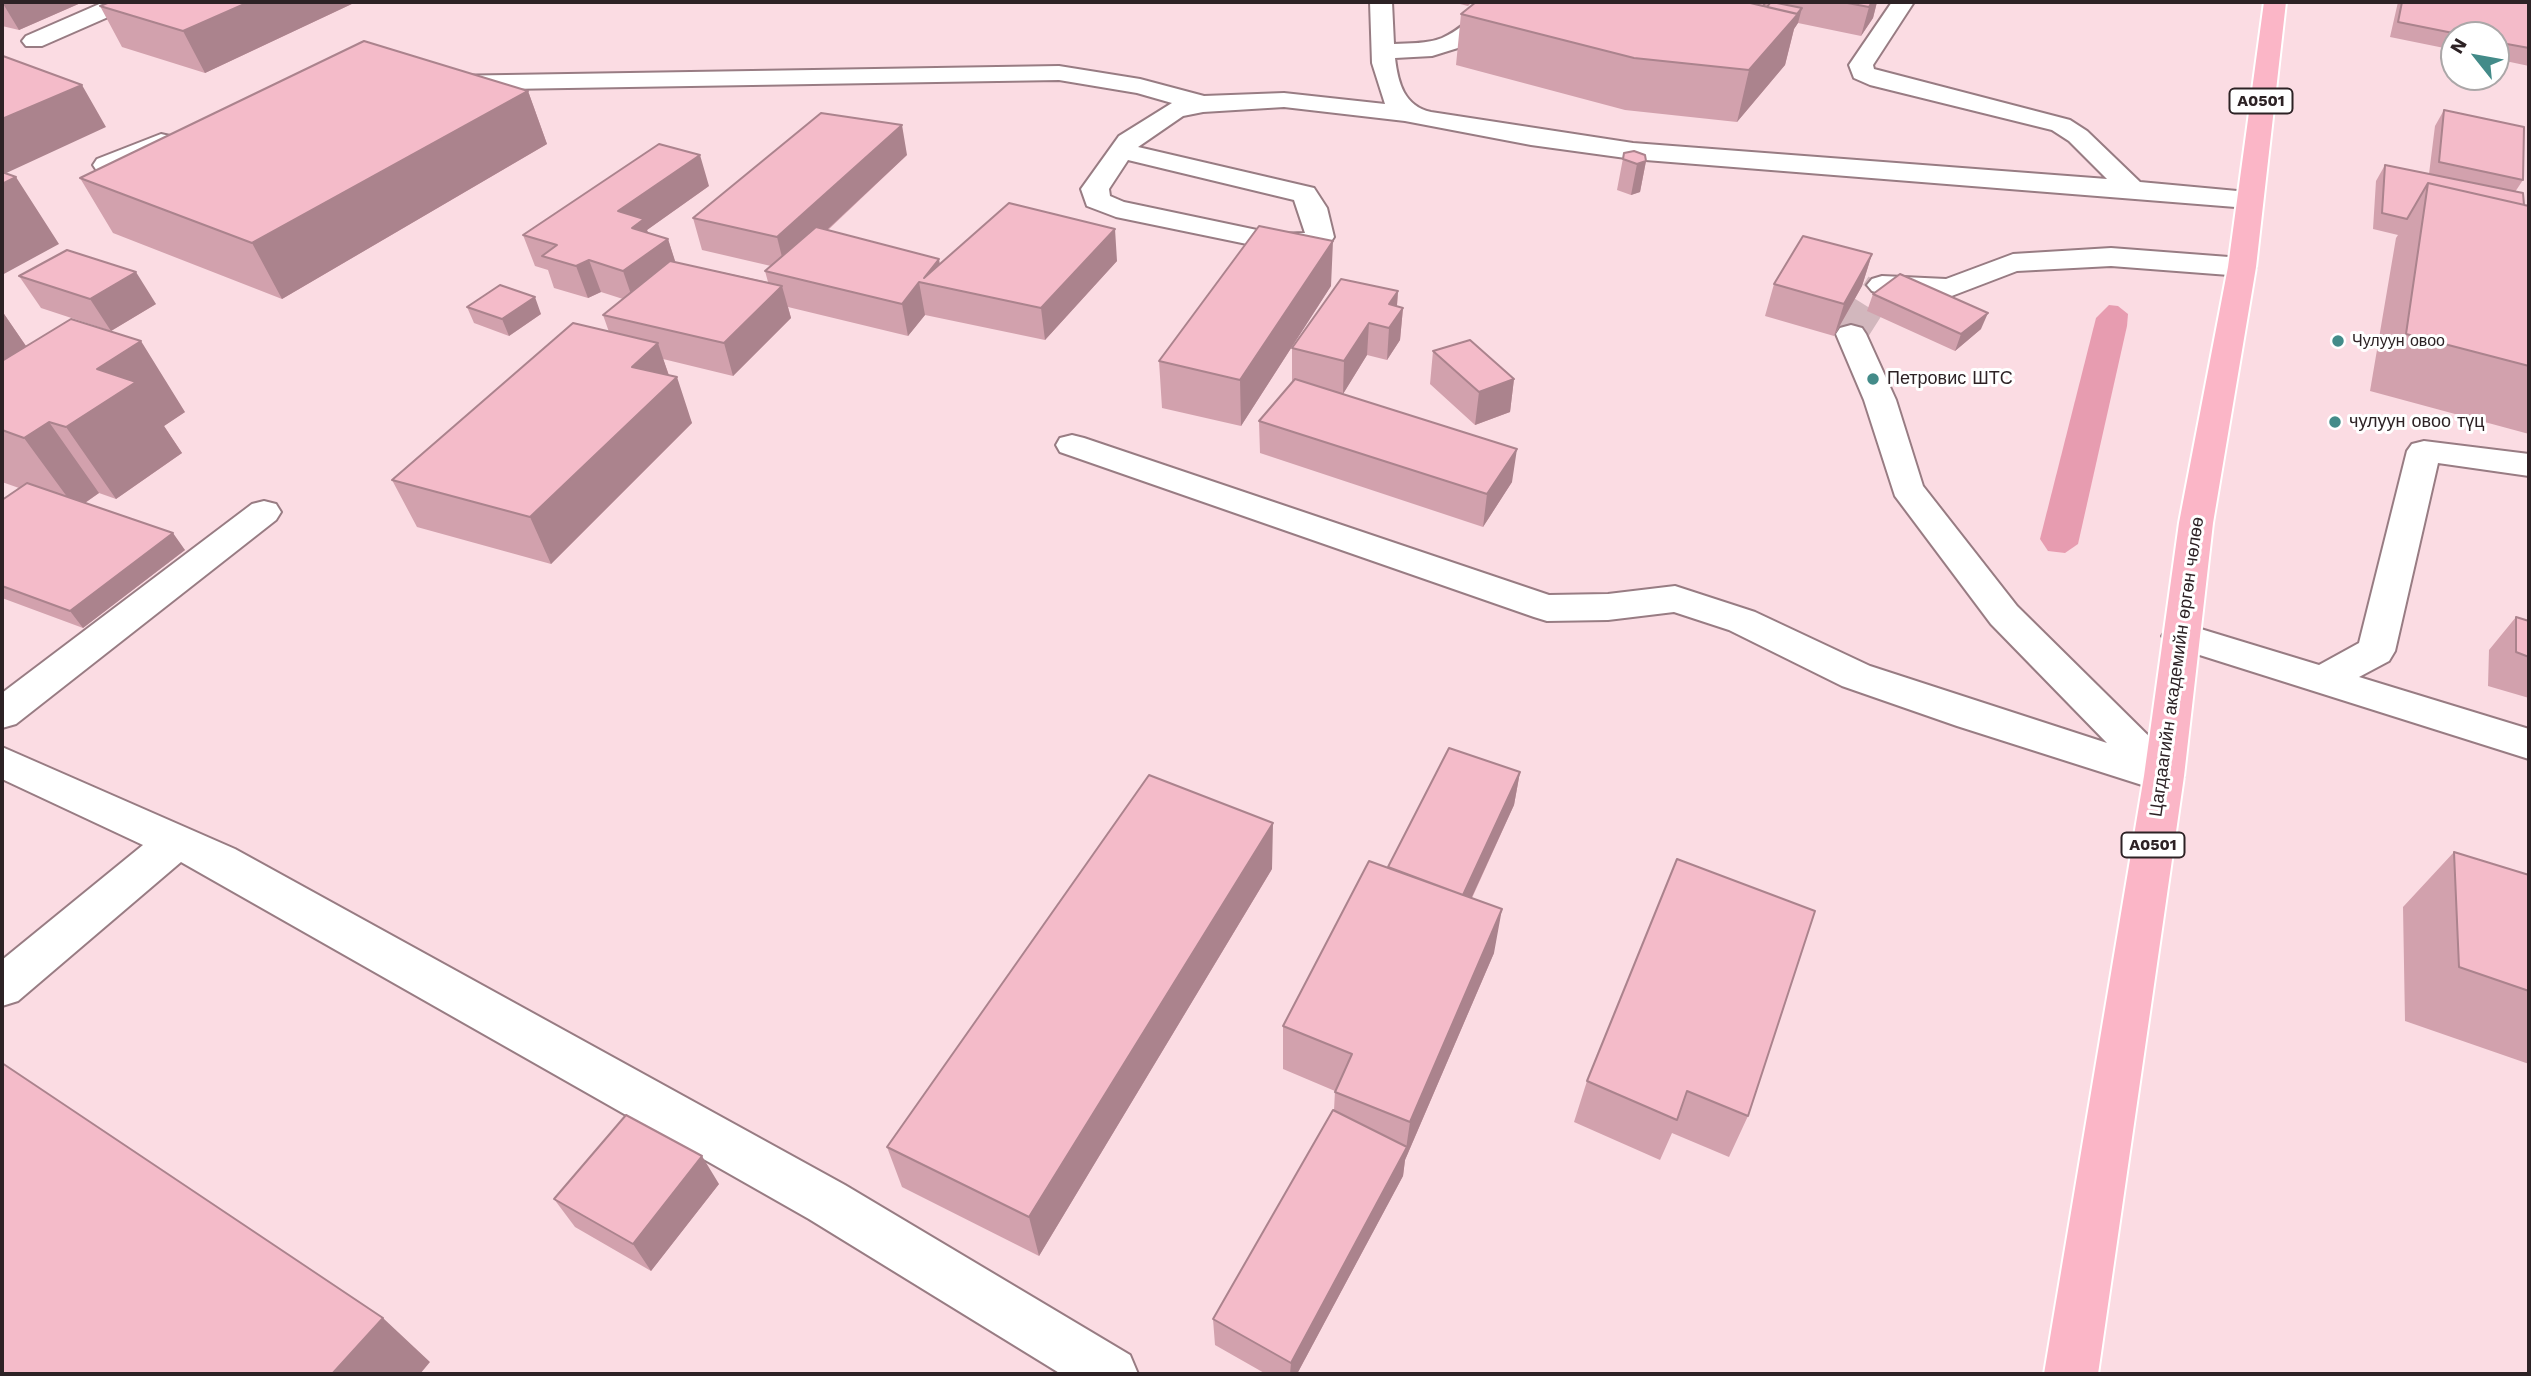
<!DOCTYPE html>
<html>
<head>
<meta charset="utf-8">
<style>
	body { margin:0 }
	#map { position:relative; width:2531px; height:1376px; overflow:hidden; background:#fbdce3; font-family:"Work Sans",sans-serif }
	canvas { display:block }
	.frame { position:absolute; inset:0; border:4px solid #2d2225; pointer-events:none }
	.north { position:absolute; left:2440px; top:21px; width:70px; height:70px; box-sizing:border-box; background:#fff; border:2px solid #aba7a8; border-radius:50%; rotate:301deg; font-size:19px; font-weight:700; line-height:28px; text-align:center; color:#2d2225 }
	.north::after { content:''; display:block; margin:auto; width:24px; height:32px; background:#438b89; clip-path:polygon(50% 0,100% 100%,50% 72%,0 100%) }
</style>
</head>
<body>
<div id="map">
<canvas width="2531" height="1376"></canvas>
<div class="frame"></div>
<div class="north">N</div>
</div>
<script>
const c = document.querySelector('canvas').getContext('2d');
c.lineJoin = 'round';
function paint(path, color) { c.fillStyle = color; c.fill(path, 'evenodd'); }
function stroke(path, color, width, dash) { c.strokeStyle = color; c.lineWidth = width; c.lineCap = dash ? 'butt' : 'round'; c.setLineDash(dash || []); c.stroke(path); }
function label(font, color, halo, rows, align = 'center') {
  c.font = font + ' "Work Sans",sans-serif'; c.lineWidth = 6; c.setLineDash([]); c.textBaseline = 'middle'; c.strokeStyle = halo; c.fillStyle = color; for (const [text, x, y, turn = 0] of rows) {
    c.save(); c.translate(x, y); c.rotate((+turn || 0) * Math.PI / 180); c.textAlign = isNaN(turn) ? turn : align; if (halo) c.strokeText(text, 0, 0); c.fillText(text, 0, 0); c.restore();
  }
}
paint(new Path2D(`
	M2109,305L2118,306L2128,314L2127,326L2078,544L2065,553L2048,551L2040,539L2096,318Z`), '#e79cb0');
stroke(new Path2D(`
	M1851,334L1882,285`), '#d2b7bd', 32, [32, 16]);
const minor = new Path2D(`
	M104,2H134L131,7L42,46H26L22,41L26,36Z
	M1370,2H1392L1394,44C1410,43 1427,44 1442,38C1476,23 1474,0 1518,2L1461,47L1432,56L1395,58C1398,83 1404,106 1431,112L1633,143L2107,179L2069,141L2052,130L1870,85L1854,78L1849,65L1892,2H1914L1873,65L1874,69L2070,120L2087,131L2140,182L2248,192L2258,194L2262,200L2258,206L2248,208L1633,159L1531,145L1405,121L1284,107L1203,112L1183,116L1138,147L1314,188L1327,208L1334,237L1330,243L1306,252L1276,250L1116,217L1087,206L1081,189L1119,136L1172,103L1137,93L1059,80L445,90L436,88L433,83L436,78L445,76L1059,66L1140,79L1204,96L1284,93L1385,104L1372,63ZM1128,160L1294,200L1305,233L1276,234L1124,202L1110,196L1109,189Z
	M161,134L170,136L174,142L170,148L106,173L97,171L93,165L97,159Z
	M2111,248L2242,258L2252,261L2256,267L2252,273L2242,276L2111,266L2017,271L1949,297L1882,294L1872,291L1867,285L1872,279L1882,276L1946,279L2013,254Z
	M1851,325L1862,328L1866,334L1896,400L1923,486L2017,606L2178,765L2184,776L2178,787L2164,792L1957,726L1842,686L1729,630L1674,612L1608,620L1547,621L1534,617L1060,452L1056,445L1060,438L1072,435L1084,438L1549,595L1608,594L1675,586L1755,612L1870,666L2107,743L1991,624L1895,496L1864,400L1836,334L1840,328Z
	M2424,441L2529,454V476L2438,463L2395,651L2389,661L2359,677L2529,729V759L2168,645L2162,636L2168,627L2181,623L2319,665L2359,643L2407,451L2412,444Z
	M264,501L276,504L281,512L276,520L16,724L2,728V693L252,504Z
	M2,747L235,849L845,1185L1130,1355L1138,1374H1061L809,1219L181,862L18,1001L2,1006V960L143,845L2,779Z`);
const highway = new Path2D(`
	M2264,2H2286L2256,267L2213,523L2184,776L2098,1374H2044L2144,776L2179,523L2228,267Z`);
stroke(minor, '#987c83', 4);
stroke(highway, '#fff', 4);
paint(minor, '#fff');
paint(highway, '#fbb6c7');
paint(new Path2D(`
	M2,2H83L19,30L2,26Z
	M356,2L205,73L122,47L100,6Z
	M1452,2H1472L1468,6Z
	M1476,2H1877L1873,18L1861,36L1798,23L1794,29L1785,65L1737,122L1625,110L1456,65L1461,14Z
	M2398,2H2529V66L2496,59V35H2454V50L2390,37Z
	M528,91L547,144L282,299L113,233L80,178Z
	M2444,110L2523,180L2515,192L2524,205L2529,206V434L2370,391L2396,238L2398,235L2373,229L2376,181L2385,165L2429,174L2435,126Z
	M1624,153L1646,161L1640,192L1631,195L1617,190Z
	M907,155L828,230L940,264L1117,261L1045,340L925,315L908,336L788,307L791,318L733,376L663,359L669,375L692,423L551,564L417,527L392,480L609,332L603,315L623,299L601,292L588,298L554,288L548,270L535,266L523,235L709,186L647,230L648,233L668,239L675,262L768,282L765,271L771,266L702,250L693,218Z
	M1872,254L1862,286L1834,336L1765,316L1774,284Z
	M19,276L156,304L111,331L41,308Z
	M1331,286L1241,426L1162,408L1159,361Z
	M1398,291L1397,306L1403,308L1400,340L1387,360L1367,355L1343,394L1512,482L1483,527L1260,453L1259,421L1293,381H1292V348Z
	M1873,294L1981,329L1955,351L1867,311Z
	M467,307L541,314L509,336L474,323Z
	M2,311L26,346L11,356L185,412L164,426L182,453L116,499L99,493L85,503L185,550L83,628L2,598V500L19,488L2,482Z
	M1433,351L1514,379L1510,412L1475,425L1430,384Z
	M2516,617L2529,621V698L2488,686L2489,650Z
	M1520,772L1514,805L1472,898L1494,953L1405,1160L1403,1176L1297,1374H1266L1215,1345L1213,1319L1334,1110L1335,1091L1283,1069V1026L1388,867Z
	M2454,852L2529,875V1064L2405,1021L2403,907Z
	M1677,859L1748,1116L1729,1157L1672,1133L1660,1160L1574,1122L1587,1081Z
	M1272,869L1039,1256L902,1187L887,1147Z
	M719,1184L651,1271L575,1227L554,1199Z`), '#d2a1ad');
paint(new Path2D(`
	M2,2H83L19,30Z
	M249,2H356L205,73L183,31Z
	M1872,2H1877L1873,18L1861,36L1869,7Z
	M1802,8L1798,23L1794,29L1785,65L1737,122L1749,70Z
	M82,85L106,127L2,175V119Z
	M528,91L547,144L282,299L252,243Z
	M902,125L907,155L785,269L777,237Z
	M700,155L709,186L647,230L654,249L668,239L678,270L634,303L623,271L618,211Z
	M1646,161L1640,192L1631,195L1637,164Z
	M16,177L59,244L2,275V184Z
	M1115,229L1117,261L1045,340L1041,308Z
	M1333,241L1331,286L1241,426L1240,380Z
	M1872,254L1862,286L1834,336L1844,304Z
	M939,259L944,288L924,278Z
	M589,260L601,292L588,298L576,266Z
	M136,272L156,304L111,331L90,299Z
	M919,282L925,315L908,336L902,304Z
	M782,286L791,318L733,376L724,343Z
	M1398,291L1396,318L1403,308L1400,340L1387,360L1389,328V304Z
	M535,297L541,314L509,336L502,319Z
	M2,311L26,346L2,362Z
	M1988,313L1981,329L1955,351L1961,334Z
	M1369,323L1367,355L1343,394L1344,361Z
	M141,341L185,412L164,426L182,453L116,499L66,427L97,369Z
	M658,343L671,382L677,377L692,423L551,564L530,517L632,367Z
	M1514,379L1510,412L1475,425L1479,392Z
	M49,422L99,493L76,509L24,438Z
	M1517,449L1512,482L1483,527L1487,494Z
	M173,533L185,550L83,628L70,611Z
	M1520,772L1514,805L1454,936L1459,904Z
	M1273,823L1272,869L1039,1256L1029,1217Z
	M1502,909L1494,953L1405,1160L1403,1176L1297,1374H1290L1291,1363L1406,1149L1410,1122Z
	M702,1156L719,1184L651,1271L633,1244Z
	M383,1318L430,1362L420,1374H332Z`), '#ab838d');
const building = new Path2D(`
	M110,2H249L183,31L100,6Z
	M1476,2H1746L1798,14L1749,70L1634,58L1461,14Z
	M1746,2H1766L1763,6Z
	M1771,2H1772L1802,8L1797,14L1767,7Z
	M1842,2H1872L1869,7Z
	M2402,2H2529V48L2496,42V35H2463L2398,22Z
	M364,41L528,91L252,243L80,178Z
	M2,56H3L82,85L2,119Z
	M2444,110L2524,127L2523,180L2439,162Z
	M821,113L902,125L777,237L693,218Z
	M659,144L700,155L618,211L644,219L632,228L668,239L623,271L589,260L576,266L542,256L557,245L523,235Z
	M1634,151L1645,155L1646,161L1637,164L1623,159L1624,153Z
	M2385,165L2523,193L2524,205L2529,206L2428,183L2407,219L2382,213Z
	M2,172L16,177L2,184Z
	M2428,183L2529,206V366L2406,334Z
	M1009,203L1115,229L1041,308L919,282L902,304L765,271L816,227L939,259L924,278Z
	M1259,226L1333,241L1240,380L1159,361Z
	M1803,236L1872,254L1844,304L1774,284Z
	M67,250L136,272L90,299L19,276Z
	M670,261L782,286L724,343L603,315Z
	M1900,274L1988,313L1961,334L1873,294Z
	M1341,279L1398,291L1389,304L1403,308L1389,328L1369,323L1344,361L1292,348Z
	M500,285L535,297L502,319L467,307Z
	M71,319L141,341L97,369L136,382L66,427L49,422L24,438L2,430V361Z
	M573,323L658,343L632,367L677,377L530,517L392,480Z
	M1470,340L1514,379L1479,392L1433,351Z
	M1295,379L1517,449L1487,494L1259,421Z
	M27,483L173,533L70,611L2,586V500Z
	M2516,617L2529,621V657L2516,652Z
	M1449,748L1520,772L1463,895L1388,867Z
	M1149,775L1273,823L1029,1217L887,1147Z
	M2454,852L2529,875V991L2459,967Z
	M1677,859L1815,911L1748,1116L1687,1091L1677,1120L1587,1081Z
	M1369,861L1502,909L1410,1122L1335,1092L1352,1054L1283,1026Z
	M2,1063L383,1318L332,1374H2Z
	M1333,1110L1407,1147L1291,1363L1213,1319Z
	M626,1115L702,1156L633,1244L554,1199Z`);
paint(building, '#f4bbc9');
stroke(building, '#ab838d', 2);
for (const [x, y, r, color] of [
	[2338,341,7,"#438b89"],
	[1873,379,7,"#438b89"],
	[2335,422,7,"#438b89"]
]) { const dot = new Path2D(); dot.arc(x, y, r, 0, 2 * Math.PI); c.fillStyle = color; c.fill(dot); stroke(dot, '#fff', 2.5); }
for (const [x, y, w] of [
	[2261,101,63],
	[2153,845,63]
]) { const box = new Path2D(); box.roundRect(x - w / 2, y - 12.5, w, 25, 5); c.fillStyle = '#fff'; c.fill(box); stroke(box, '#2d2225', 2); }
label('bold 16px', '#2d2225', null, [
	["A0501",2261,101],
	["A0501",2153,845]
]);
label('16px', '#2d2225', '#fff', [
	["Чулуун овоо",2352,341]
], 'left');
label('18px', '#2d2225', '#fff', [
	["Петровис ШТС",1887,379],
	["чулуун овоо түц",2349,422]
], 'left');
label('18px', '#2d2225', '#fff', [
	["Цагдаагийн академийн өргөн чөлөө",2177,667,-82]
]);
</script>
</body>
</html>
